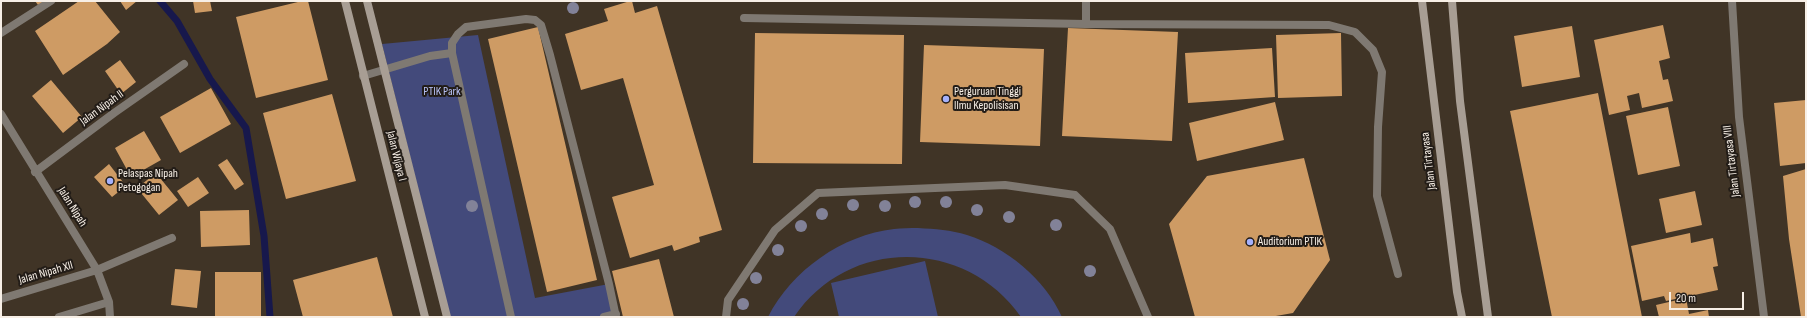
<!DOCTYPE html>
<html>
<head>
<meta charset="utf-8">
<style>
	body { margin:0 }
	#map { position:relative; width:1807px; height:318px; overflow:hidden; background:#403426; font-family:"Sofia Sans Condensed",sans-serif }
	canvas { display:block }
	.frame { position:absolute; inset:0; border:2px solid #f7efe6; pointer-events:none }
	.scale { position:absolute; left:1669px; top:292px; width:75px; height:18px; box-sizing:border-box; border:2px solid #f7efe6; border-top:0; padding-left:5px; font-size:12px; line-height:14px; white-space:nowrap; color:#f7efe6; -webkit-text-stroke:3px #221c17; paint-order:stroke }
</style>
</head>
<body>
<div id="map">
<canvas width="1807" height="318"></canvas>
<div class="frame"></div>
<div class="scale">20 m</div>
</div>
<script>
const c = document.querySelector('canvas').getContext('2d');
c.lineJoin = 'round';
function paint(path, color) { c.fillStyle = color; c.fill(path, 'evenodd'); }
function stroke(path, color, width, dash) { c.strokeStyle = color; c.lineWidth = width; c.lineCap = dash ? 'butt' : 'round'; c.setLineDash(dash || []); c.stroke(path); }
function label(font, color, halo, rows, align = 'center') {
  c.font = font + ' "Sofia Sans Condensed",sans-serif'; c.lineWidth = 4; c.setLineDash([]); c.textBaseline = 'middle'; c.strokeStyle = halo; c.fillStyle = color; for (const [text, x, y, turn = 0] of rows) {
    c.save(); c.translate(x, y); c.rotate((+turn || 0) * Math.PI / 180); c.textAlign = isNaN(turn) ? turn : align; if (halo) c.strokeText(text, 0, 0); c.fillText(text, 0, 0); c.restore();
  }
}
paint(new Path2D(`
	M478,35L535,298L609,284L615,317H450L382,44Z
	M918,228C935,229 951,230 967,235C1006,247 1045,279 1062,317H1021C966,238 849,236 794,317H768C792,270 842,235 894,229C902,228 910,228 918,228Z
	M925,261L938,317H839L831,283Z`), '#434a7b');
stroke(new Path2D(`
	M160,1L177,21L210,79L246,128L264,236L270,317`), '#17184c', 7);
paint(new Path2D(`
	M35,1H45L38,5Z
	M79,1H95L120,32L107,44L63,75L35,31Z
	M120,1H137L126,10Z
	M193,1H210L212,11L195,13Z
	M302,1H308L328,80L256,98L236,17Z
	M630,1H632L635,13L657,6L722,230L699,237L700,242L674,251L672,245L630,258L612,197L654,185L623,78L581,90L565,34L608,21L604,9Z
	M1663,25L1670,58L1659,61L1663,80L1668,79L1673,101L1642,108L1639,93L1627,96L1630,110L1609,115L1594,40Z
	M1572,26L1580,77L1522,87L1514,36Z
	M538,27L597,280L547,292L488,39Z
	M1068,28L1178,32L1172,141L1062,136Z
	M755,33L904,35L902,164L753,163Z
	M1341,33L1342,96L1278,98L1276,35Z
	M924,45L1044,49L1040,146L920,142Z
	M1272,48L1275,97L1188,103L1185,53Z
	M120,60L136,82L121,94L105,71Z
	M51,80L82,117L63,133L32,96Z
	M211,88L231,124L180,153L160,117Z
	M1598,93L1642,317H1552L1510,111Z
	M332,94L356,181L286,199L263,113Z
	M1806,100V163L1780,166L1774,103Z
	M1275,102L1284,140L1197,161L1189,123Z
	M1668,107L1680,166L1638,175L1626,116Z
	M144,131L161,160L131,177L115,148Z
	M1304,158L1330,260L1293,313L1270,317H1195L1169,224L1207,176Z
	M227,159L244,184L235,190L218,165Z
	M109,164L126,186L112,197L94,177Z
	M1806,169V317H1801L1789,239L1783,176Z
	M156,173L178,200L159,215L137,188Z
	M198,177L209,193L188,207L177,191Z
	M1695,191L1702,225L1666,233L1659,199Z
	M249,210L250,245L201,247L200,211Z
	M1690,233L1691,243L1713,238L1718,266L1713,267L1718,290L1666,301L1664,296L1642,301L1631,246Z
	M377,257L393,317H303L293,280Z
	M659,259L674,317H623L612,271Z
	M175,269L201,271L197,308L171,305Z
	M215,272H261V317H215Z
	M1686,298L1689,314L1708,310L1709,317H1659L1656,305Z`), '#ce9b64');
stroke(new Path2D(`
	M1086,1V24
	M744,18L1086,24L1329,25L1355,32L1373,50L1382,72L1378,127L1377,196L1398,274
	M363,76L430,56L452,53
	M511,317L452,53V43L458,34L466,27L526,19L535,20L541,25L550,55L609,284L616,317
	M604,317L616,314
	M726,317L728,300L775,230L818,193L1005,185L1075,195L1110,229L1148,317`), '#7f7972', 8);
stroke(new Path2D(`
	M1732,1L1739,117L1764,317
	M1,33L51,1
	M1,114L97,270L109,302L110,317
	M35,172L114,113L184,64
	M1,299L97,270L172,238
	M59,317L109,302`), '#7f7972', 8);
stroke(new Path2D(`
	M345,1L425,317
	M367,1L447,317
	M1422,1L1457,292L1462,317
	M1452,1L1460,101L1488,317`), '#a89e94', 8);
c.fillStyle = '#828298';
for (const [x, y] of [
	[573,8],
	[915,202],
	[946,202],
	[853,205],
	[472,206],
	[885,206],
	[977,210],
	[822,214],
	[1009,217],
	[1056,225],
	[801,226],
	[778,250],
	[1090,271],
	[756,278],
	[743,304]
]) { c.beginPath(); c.arc(x, y, 6, 0, 2 * Math.PI); c.fill(); }
for (const [x, y, r, color] of [
	[946,99,4,"#a5b1fc"],
	[110,181,4,"#a5b1fc"],
	[1250,242,4,"#a5b1fc"]
]) { const dot = new Path2D(); dot.arc(x, y, r, 0, 2 * Math.PI); c.fillStyle = color; c.fill(dot); stroke(dot, '#221c17', 1.5); }
label('12px', '#b8c2f6', '#221c17', [
	["PTIK Park",442,92]
]);
label('12px', '#f7efe6', '#221c17', [
	["Perguruan Tinggi",954,92],
	["Ilmu Kepolisisan",954,106],
	["Pelaspas Nipah",118,174],
	["Petogogan",118,188],
	["Auditorium PTIK",1258,242]
], 'left');
label('12px', '#f7efe6', '#221c17', [
	["Jalan Nipah II",102,108,-36],
	["Jalan Wijaya I",396,156,76],
	["Jalan Tirtayasa",1429,161,-97],
	["Jalan Tirtayasa VIII",1732,161,-97],
	["Jalan Nipah",72,207,58],
	["Jalan Nipah XII",46,273,-16]
]);
</script>
</body>
</html>
